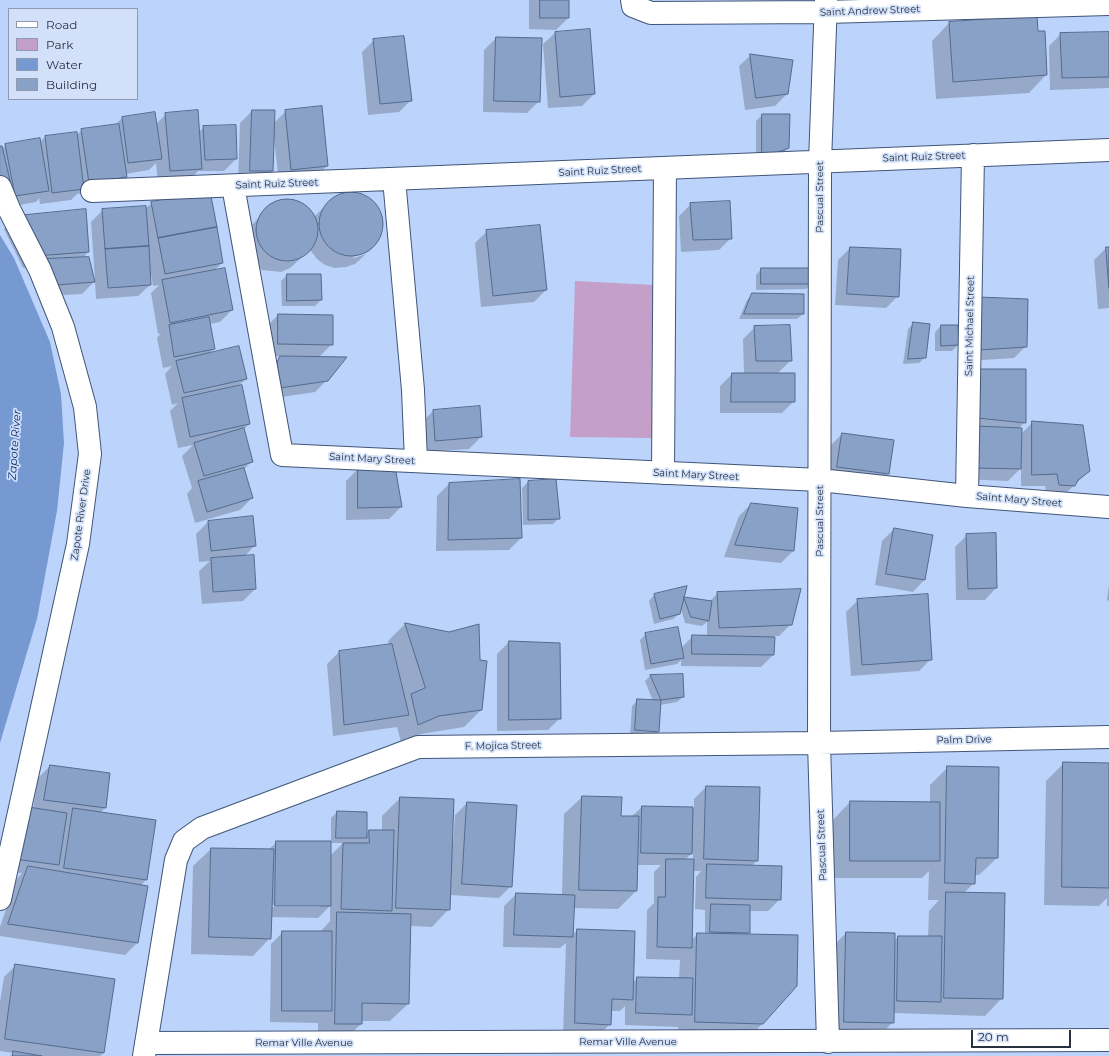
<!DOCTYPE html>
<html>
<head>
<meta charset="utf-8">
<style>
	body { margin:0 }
	#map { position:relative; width:1109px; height:1056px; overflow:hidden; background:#bcd4fc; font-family:Montserrat,sans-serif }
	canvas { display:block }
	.legend { position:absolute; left:8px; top:8px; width:130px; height:92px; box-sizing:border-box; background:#d2e1f9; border:1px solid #8e9baf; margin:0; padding:5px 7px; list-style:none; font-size:12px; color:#273140 }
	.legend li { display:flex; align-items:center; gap:8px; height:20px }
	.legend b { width:20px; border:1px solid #8e9baf }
	.scale { position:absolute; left:971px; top:1030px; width:100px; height:18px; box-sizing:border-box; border:2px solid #273140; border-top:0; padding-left:5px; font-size:12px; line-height:14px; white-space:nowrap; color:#273140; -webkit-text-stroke:3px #d2e1f9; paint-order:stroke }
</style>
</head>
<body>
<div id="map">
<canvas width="1109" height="1056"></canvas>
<ul class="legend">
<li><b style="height:5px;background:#fff"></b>Road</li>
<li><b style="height:11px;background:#c39fca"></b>Park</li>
<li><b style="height:11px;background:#7799d2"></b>Water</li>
<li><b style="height:11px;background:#89a1c7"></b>Building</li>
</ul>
<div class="scale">20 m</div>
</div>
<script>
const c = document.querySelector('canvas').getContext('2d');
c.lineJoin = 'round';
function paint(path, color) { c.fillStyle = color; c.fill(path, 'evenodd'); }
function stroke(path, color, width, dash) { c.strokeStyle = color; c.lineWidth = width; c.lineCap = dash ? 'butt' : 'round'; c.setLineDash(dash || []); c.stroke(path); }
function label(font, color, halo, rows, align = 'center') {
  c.font = font + ' Montserrat,sans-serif'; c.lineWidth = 3.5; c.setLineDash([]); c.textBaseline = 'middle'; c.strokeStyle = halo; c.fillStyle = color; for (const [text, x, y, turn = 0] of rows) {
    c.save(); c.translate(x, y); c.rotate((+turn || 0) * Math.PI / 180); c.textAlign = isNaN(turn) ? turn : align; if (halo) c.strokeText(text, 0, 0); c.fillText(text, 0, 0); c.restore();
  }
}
paint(new Path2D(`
	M575,281L654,285L652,438L570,437Z`), '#c39fca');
paint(new Path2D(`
	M0,235L14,258L50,342L61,394L64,443L57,511L37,619L0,743Z`), '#7799d2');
paint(new Path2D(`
	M529,0H568V18L556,30L529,29Z
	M949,23L1037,32L1046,75L1029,93L936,99L932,41Z
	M555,33L594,94L582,106L548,108L543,44Z
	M1109,33V88L1050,90L1049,46L1061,34Z
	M496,38L539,101L527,113L483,112L484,50Z
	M374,40L411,100L399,112L368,115L362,52Z
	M751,55L787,94L775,106L745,110L739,66Z
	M252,111L274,123L286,111L327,166L315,178L279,181L273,132L272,171L260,183L238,182L240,123Z
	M166,114L198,133L204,127L236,159L224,171H198L189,181L158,183L156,163L149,170L125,174L126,177L114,189L77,194L71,200L40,204L39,198L36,202L3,208L0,147L2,149L6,145L40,142L45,137L76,133V136L82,130L115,125L122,118L156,124Z
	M762,115L788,148L782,154L756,163V121Z
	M350,193L360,194L370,198L377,206L382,215L383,226L381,236L376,244L368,252L353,257L354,258L366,254L355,264L346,267L335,268L325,265L317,259L310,250L290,268L281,272L262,270L248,256L249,228L268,208L276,202L286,200L295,202L312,212L314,217L331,200L340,195Z
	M152,203L222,263L214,271L232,310L220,322L209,324L214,349L209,354L246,379L237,387L249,424L243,430L252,461L243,470L252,498L240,510L195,523L187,494L192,488L182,456L193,445L178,448L170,411L178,403L172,405L165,374L172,366L163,368L157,338L161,333L158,334L151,293L159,285L153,286L151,274L150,285L138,296L96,299L95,281L82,294L45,296L37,267L23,268L4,229L16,217L88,252L82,259L95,280L91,222L103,210L145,209Z
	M691,204L731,238L719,250L681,252L679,216Z
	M487,231L546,290L534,302L481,307L475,243Z
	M850,248L898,296L886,308L835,305L838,260Z
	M1106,248H1109V308L1098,309L1094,260Z
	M761,269L812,283L806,289L756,290V275Z
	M287,275L321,300L315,306H282L281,281Z
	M753,294L803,314L797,319H739L747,300Z
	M966,310L1026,346L1014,358L968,361Z
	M278,315L332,344L319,357L327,380L315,392L268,399V369L282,356H266V327Z
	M914,323L925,357L919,363L903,364L908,329Z
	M941,326H957L958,345L952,351H935V332Z
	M755,327L791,360L777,374L794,401L782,413H720V386L732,374H744L743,339Z
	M967,382L1025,422L1019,428L1021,434L1033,422L1089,471L1062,497L1047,496L1045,486H1021V468L1008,481L962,479Z
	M434,410L481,437L469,449L424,452L422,422Z
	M842,434L888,474L876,485L826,479L830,446Z
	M358,469L401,507L389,519L346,520V481Z
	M528,482L559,518L553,524L523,525L522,488Z
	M449,484L521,538L509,550L436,551L437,496Z
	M751,504L793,551L781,563L724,557L739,516Z
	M252,517L255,545L244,557L255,589L243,601L202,604L199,571L210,561L199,562L196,534L208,522Z
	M894,529L924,580L913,592L875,585L882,541Z
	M967,535L996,588L985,600H956L955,547Z
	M1109,584V601L1107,600Z
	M718,593L791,624L779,636H774L773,655L761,667L681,666V660L677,664L645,670L640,640L646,634L681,648L693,636L707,637V622L702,626L685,623L681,609L680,613L673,619L654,624L649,601L654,595L682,600L685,598L709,602Z
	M858,600L931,659L919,671L851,676L846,612Z
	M405,624L449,633L481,710L464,727L421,734L401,742L397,727L333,736L327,664L339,652L389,645L388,641Z
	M509,642L560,718L548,730L497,731V654Z
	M682,675L683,697L677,702L660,705L658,732L652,738L630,736L632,706L638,700L653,701L645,681L650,676Z
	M1064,763L1109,764V906H1107V898L1099,906L1044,905L1046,781Z
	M50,766L109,774L105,808L100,813L147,879L140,886L137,943L125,955L0,936V927L16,880L22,873L3,871L33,809L38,778Z
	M948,767L997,858L979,875H974V883L964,893L1002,998L985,1016L893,1013V1022L881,1034L832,1033L834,945L846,933L894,941L898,937H928L929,911L939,900H928L929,871L922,878H833V820L850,802L930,803V785Z
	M706,787L757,860L752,866L780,899L768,911H749V932L746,935L762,1024L744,1042L678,1040V1027L625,1025V1006L620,1011H610V1024L598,1036L563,1035L566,943L560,948L503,947L504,906L516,894L562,895L564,814L582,797L620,817H631L642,807L694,808V799ZM693,852V860H685ZM637,865H661L654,872V903L647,910L646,959L680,960L679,979L638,978L632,983L578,930L572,935L573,908L618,909L636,891ZM693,871H701L696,877L695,909L705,910V934H698L691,940Z
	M400,798L451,844L453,845L455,815L467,803L511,886L499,898L450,895L449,909L432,927L410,926L408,1004L390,1021H361V1024L343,1041H318V1023L270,1022L271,944L283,932H320L330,921V906L318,918L271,917L270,938L253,956L191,954L193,866L211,849L268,850L277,842H331V818L337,812L366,834L369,831H382V816ZM330,843H343L330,856ZM270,905H320V907H270Z
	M16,965L114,980L103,1053L100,1056H10L13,1053L0,1051V1002L4,977Z`), '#0003');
const building = new Path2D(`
	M540,0H569V18H540Z
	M1037,16L1038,31H1045L1047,75L953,82L949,22Z
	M590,29L595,94L560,97L555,32Z
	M1109,32V77L1062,78L1060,33Z
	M404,36L412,101L380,104L373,39Z
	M496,37L542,38L540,102L494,101Z
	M750,54L793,60L788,94L756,98Z
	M322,106L328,166L291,170L285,110Z
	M198,110L202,169L170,171L165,113Z
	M252,110H275L273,171H250Z
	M155,112L162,159L128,163L122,117Z
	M762,114H790L789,148L762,158Z
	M119,124L127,177L89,183L81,129Z
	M236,125L237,159L205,160L203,126Z
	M77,132L84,189L52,193L45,136Z
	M40,138L49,191L15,196L5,144Z
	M0,146H2L11,185L0,187Z
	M210,191L217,227L158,238L151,202Z
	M319 224a32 32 0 1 1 64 0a32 32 0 1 1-64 0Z
	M256 230a31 31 0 1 1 62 0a31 31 0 1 1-62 0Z
	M730,201L732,239L693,240L690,203Z
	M146,206L149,246L105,249L102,209Z
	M86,209L89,252L35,256L16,216Z
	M540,225L547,290L493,296L486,230Z
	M217,227L223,263L165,274L158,238Z
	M149,246L151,285L108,288L105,249Z
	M850,247L901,249L899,297L847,294Z
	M1106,247H1109V288Z
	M89,257L95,282L57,285L43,259Z
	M225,268L233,310L170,323L162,280Z
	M761,268H813V284H761Z
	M287,274H321L322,300L287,301Z
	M752,293L804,294V314H744Z
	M978,297L1028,299L1027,347L979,350Z
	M278,314L333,315V345L278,344Z
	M209,317L215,349L174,357L169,325Z
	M913,322L930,324L926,358L908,359Z
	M790,325L792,361H756L754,326Z
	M941,325H958L959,345L941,346Z
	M239,346L247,379L184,393L176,361Z
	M280,356L347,357L328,381L280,388L276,367Z
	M979,369H1026V423L977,418Z
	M732,373H795V402H731Z
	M242,385L250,424L190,437L182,398Z
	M480,406L482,437L435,441L433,410Z
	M1032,421L1083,425L1090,471L1078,480L1075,486L1059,485L1057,474L1032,475Z
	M975,426L1022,428L1021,469L974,468Z
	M244,428L253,462L204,476L194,443Z
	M842,433L894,440L889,474L837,467Z
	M244,468L253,498L207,512L198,481Z
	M358,468L396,472L402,507L358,508Z
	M520,479L522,538L448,540L449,483Z
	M556,479L560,519L528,520V481Z
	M751,503L798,508L794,551L735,545Z
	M253,516L256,546L211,551L208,521Z
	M894,528L933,535L925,580L886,574Z
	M996,533L997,588L968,589L966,534Z
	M254,555L256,589L213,592L211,558Z
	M687,586L680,614L660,619L654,594Z
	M801,589L792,625L719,628L717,592Z
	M928,594L932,660L862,665L857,599Z
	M684,597L712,601L709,621L691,617Z
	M405,623L449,632L479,624L480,660L487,661L482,710L439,716L418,725L411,694L425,688Z
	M678,627L684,658L651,664L645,633Z
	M692,635L775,637L774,655L692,654Z
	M509,641L560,643L561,719L509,720Z
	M392,644L409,715L344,725L339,651Z
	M683,674L684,697L661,700L650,675Z
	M637,699L661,700L659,732L635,730Z
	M1063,762L1109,763V888L1062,887Z
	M50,765L110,773L106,808L44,800Z
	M947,766L999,767L998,858H976L975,884L945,883Z
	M706,786L760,787L758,861L704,859Z
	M582,796L622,797L621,816H639L637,891L579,890Z
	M400,797L454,799L450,910L396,908Z
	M850,801L940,802V861H850Z
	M467,802L517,805L512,887L462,884Z
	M22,806L67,813L59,865L14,859Z
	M642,806L693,807L692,854L641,853Z
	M73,808L156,820L147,880L64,868Z
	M337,811L367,812V838H336Z
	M369,830H394L392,911L341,909L343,843H369Z
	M276,841H331V906H275Z
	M211,848L274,849L271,939L209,937Z
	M666,859H694L692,948L657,947L658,897H665Z
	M707,864L782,866L781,900L706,898Z
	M28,866L148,886L138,943L8,924Z
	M946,892L1005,893L1003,999L944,998Z
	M516,893L575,895L573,937L514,935Z
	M711,904L750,905V933L710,932Z
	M337,912L411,914L409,1004L362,1003V1024H335Z
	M577,929L635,931L633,1000L612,999L611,1025L575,1023Z
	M282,931H332V1011H282Z
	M846,932L895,933L894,1023L844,1022Z
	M697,933L798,935L797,986L763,1024L695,1022Z
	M898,936H942L941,1002L897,1001Z
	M15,964L115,979L104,1053L5,1039Z
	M637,977L693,978L692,1015L636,1013Z
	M13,1051L42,1056H13Z`);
paint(building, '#89a1c7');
stroke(building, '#546a8d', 1);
const minor = new Path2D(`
	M632,0L633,6L651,13L826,12L1109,4
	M826,0L820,162L819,743L828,1042
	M394,179L413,390L416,461
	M233,186L282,455L820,480L967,496L1109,507
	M92,191L1109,150
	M663,473L665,168
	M967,496L973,155
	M146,1043L1109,1040
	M144,1056L176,860L184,841L202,828L418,747L819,743L1109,737`);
const major = new Path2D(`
	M0,187L9,209L40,270L63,327L85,407L90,454L78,544L0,899`);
stroke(minor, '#405577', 24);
stroke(major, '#405577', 24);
stroke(minor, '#fff', 22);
stroke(major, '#fff', 22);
label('10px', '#273140', '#d2e1f9', [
	["Saint Andrew Street",870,11,-2],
	["Saint Ruiz Street",924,157,-2],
	["Saint Ruiz Street",600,171,-3],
	["Saint Ruiz Street",277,184,-2],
	["Pascual Street",820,197,-90],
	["Saint Michael Street",970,326,-89],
	["Saint Mary Street",372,459,3],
	["Saint Mary Street",696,475,3],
	["Saint Mary Street",1019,500,5],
	["Zapote River Drive",81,515,-82],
	["Pascual Street",820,521,-90],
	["Palm Drive",964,740,-1],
	["F. Mojica Street",503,746,-1],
	["Pascual Street",822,845,-92],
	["Remar Ville Avenue",628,1042],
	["Remar Ville Avenue",304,1043]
]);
label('italic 11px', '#022a6c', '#d2e1f9', [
	["Zapote River",15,445,-86]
]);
</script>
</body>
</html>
